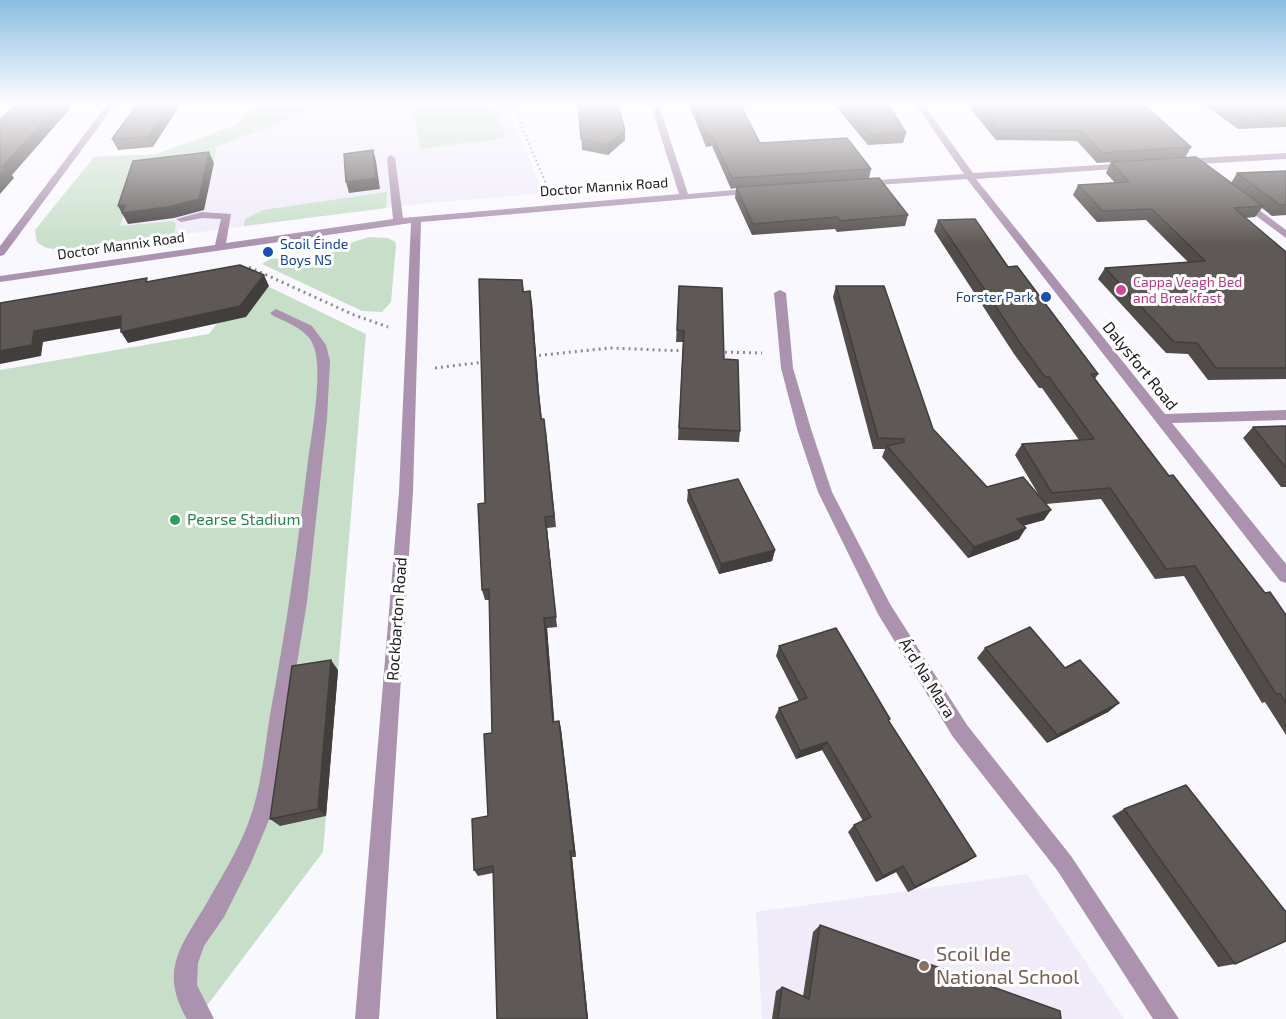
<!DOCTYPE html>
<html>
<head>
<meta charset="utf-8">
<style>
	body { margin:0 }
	canvas { display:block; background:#faf8ff }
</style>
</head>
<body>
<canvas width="1286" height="1019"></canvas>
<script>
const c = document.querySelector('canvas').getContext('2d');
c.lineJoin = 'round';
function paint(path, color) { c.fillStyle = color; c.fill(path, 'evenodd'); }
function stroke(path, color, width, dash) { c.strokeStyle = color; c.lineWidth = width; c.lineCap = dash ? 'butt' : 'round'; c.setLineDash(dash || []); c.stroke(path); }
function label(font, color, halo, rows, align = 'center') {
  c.font = font + ' "Exo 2",sans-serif'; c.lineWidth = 6; c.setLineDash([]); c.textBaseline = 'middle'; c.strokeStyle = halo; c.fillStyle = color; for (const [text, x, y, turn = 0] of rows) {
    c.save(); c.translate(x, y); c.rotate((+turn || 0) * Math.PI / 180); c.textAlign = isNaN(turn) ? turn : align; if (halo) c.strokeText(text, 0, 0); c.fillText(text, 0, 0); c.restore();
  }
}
paint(new Path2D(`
	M364,102H505L544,193L408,205L69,249H47L35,238V230L94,157L157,154L238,124L251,110Z
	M1027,874L1124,1019H762L756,912Z`), '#f0ebf9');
paint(new Path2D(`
	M255,102H364L314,106L278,124L216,147L214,161L139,171L120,226L174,221L176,225L174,236L59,250L44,247L37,242L35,230L94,157L157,154L238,124Z
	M448,102H493L506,138L421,149L412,106Z
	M387,192L386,208L244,226L245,219L263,210Z
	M369,237L388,238L395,242L396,246L391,302L382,312L362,311L262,264L270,259L310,256Z
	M251,278L366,334L323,852L197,1019H0V370L209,334Z`), '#c7dfc9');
stroke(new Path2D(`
	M511,102L548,188`), '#8d8c90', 2, [1.5, 3]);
stroke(new Path2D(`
	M249,267L354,315L388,327
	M719,352L762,353
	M533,356L610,348L687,351
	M435,368L484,362`), '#8d8c90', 3, [2, 4]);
paint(new Path2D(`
	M109,102H117L4,255L0,256V246Z
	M650,102H658L688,194L756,188L761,191L759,193L421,222L413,492L379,1019H355L399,492L411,223L0,282V276L215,245L221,219L202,218L181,222L176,219L202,212L231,214L226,243L393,219L387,158L391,155L395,158L403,218L679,194Z
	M914,102H922L973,173L1130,163L1132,165L1127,168L976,179L1165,414L1286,410V420L1172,423L1286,564V583L1280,581L967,179L861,186V182L864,181L964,174Z
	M1286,153V159L1181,165L1176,162L1181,159Z
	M1240,200H1246L1286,230V238L1240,204Z
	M780,290L786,293L793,368L811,429L832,492L890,604L967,725L1071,856L1179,1019H1153L1057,870L953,737L878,614L818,492L797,429L781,368L774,293Z
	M276,309L312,326L326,345L330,361L327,419L307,602L273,810L251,863L224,917L204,946L198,963L197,985L214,1019H187C157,967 185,942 209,899C225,871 244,840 253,809C262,779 265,746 270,715C286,630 298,545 308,460C312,433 323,371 314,347C308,329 287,323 272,315L270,313Z`), '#ab92af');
paint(new Path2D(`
	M139,102L153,147L118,150L112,139Z
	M577,102H617L625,130V140L608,155L582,150L580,116Z
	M688,102H739L760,143L871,169L869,178L908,215L905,226L837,232L835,229L752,235L735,198L736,188L731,189L712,146L706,147Z
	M832,102H887L906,133L903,143L868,145Z
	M965,102H1141L1191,147L1185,158L1231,183L1237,173L1286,171V215L1272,216L1262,208L1255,217L1245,218L1286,252V379L1208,380L1188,354L1166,353L1098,279L1105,268L1188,262L1146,220L1097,222L1073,195L1078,185L1115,183L1106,173L1111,162L1097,163L1077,141L996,140Z
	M1201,102H1286V127L1238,129Z
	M938,220L1008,267L1098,374L1095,379L1169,476L1265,593L1286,615V735L1265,702L1262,703L1184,576L1155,579L1101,499L1046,504L1044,520L1023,526L1019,539L968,558L882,457L885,449H873L833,297L836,286L933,429L987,487L1040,497L1015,455L1022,444L1079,440L1042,388H1039L1014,354L934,231Z
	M522,280L524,292L532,303L539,392L542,419L546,430L556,527L547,528L557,627L547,628L554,722L559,721L561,729L576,857H572L588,1019H497L493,873L478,876L474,870L488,816L492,733L489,600H485L482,590Z
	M679,286L724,359L740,431L739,442L678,440L683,342H676Z
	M1286,426V487H1281L1243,438L1253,427Z
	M688,490L775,550L772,561L719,574L687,501Z
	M779,646L890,719L889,721L976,856L967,862L908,892L896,872L876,882L848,832L854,825L863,821L822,750L796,759L775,717L779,708L799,701L776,656Z
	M985,648L1065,668L1119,703L1108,712L1047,743L977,658Z
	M338,670L326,816L280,826L270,819Z
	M1124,809L1235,964L1218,967L1112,816Z
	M820,925L1061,1019H772L776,991L782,987L803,996L813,932Z`), '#514c4a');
paint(new Path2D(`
	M61,102H76L12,175L14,178L0,194V175L1,168Z
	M170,102H182L153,147L148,137Z
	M625,130V140L608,155V145Z
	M373,150L376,161L380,189L349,193L346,182Z
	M209,152L214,163L204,210L174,218L128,224L118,206Z
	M264,275L269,286L246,317L128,343L121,332Z
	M530,291L532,303L539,392L537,381Z
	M121,316L129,327L43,342L41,356L0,364V351L34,331Z
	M1051,510L1044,520L1010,529L1017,519Z
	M545,517L547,528L557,627L556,617Z
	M1026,528L1019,539L968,558L974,547Z
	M775,550L772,561L719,574L721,564Z
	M544,618L547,628L555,730L553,722Z
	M331,660L338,670L326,816L318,809Z
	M1119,703L1108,712L1047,743L1057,735Z
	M559,721L561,729L576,857L574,851Z
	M827,742L822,750L796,759L800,751Z
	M570,851L572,857L588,1019H587Z
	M976,856L967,862L908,892L915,887Z
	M903,866L896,872L876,882L883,876Z`), '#423e3c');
const building = new Path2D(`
	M19,102H61L1,168L7,167L0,175V120Z
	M139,102H170L148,137L112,139Z
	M578,102H617L625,130L608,145L581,139Z
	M693,102H739L760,143L847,138L871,169L732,178L712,136H707Z
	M842,102H887L906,133L871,135Z
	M976,102H1141L1191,147L1102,153L1082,131L1000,130Z
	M1220,102H1286V117L1244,119Z
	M373,150L376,178L346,182L344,154Z
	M209,152L199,199L168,207L122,213L125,205L118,206L133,161Z
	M1196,157L1263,206L1234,208L1286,252V368H1216L1197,343L1174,342L1105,268L1205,261L1152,209L1103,211L1078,185L1129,182L1111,162Z
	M1286,171V205H1280L1237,173Z
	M879,178L908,215L840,221L837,217L753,224L736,187Z
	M975,219L1008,267L1017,266L1098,374H1091L1169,476L1173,475L1265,593L1270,592L1286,615V703L1280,694H1276L1195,566L1166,569L1110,488L1052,493L1022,444L1094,439L1049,377H1045L1020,343L938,220Z
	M240,265L264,275L240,306L121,332V316L34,331L32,345L0,351V303L147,278L146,282Z
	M479,279L522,280L523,292L530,291L537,381L541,419H544L554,516L545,517L556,617L544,618L553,722L559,721L574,851H570L587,1019H497L493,866L474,870L472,819L488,816L484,734L492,733L489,589L482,590L478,504L485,503Z
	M679,286L722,288L724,359L738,360L740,431L679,428L684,331L677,330Z
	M836,286H884L933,429L987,487L1023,477L1051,510L1017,519L1026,528L974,547L887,446L904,442V439L878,438Z
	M1286,426V468L1253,427Z
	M738,479L775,550L721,564L688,490Z
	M1030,627L1065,668L1080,660L1119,703L1057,735L985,648Z
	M836,628L890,719L888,720L976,856L915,887L903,866L883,876L854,825L871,817L827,742L800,751L779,708L807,698L779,646Z
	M331,660L318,809L270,819L292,666Z
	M1186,785L1286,912V941L1235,964L1124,809Z
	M820,925L1060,1011L1061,1019H778L782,987L809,999Z`);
paint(building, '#5e5856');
stroke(building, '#423e3c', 1.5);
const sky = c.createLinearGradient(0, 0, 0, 245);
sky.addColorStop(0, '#8abee1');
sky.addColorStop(0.42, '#fdfcff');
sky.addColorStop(1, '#fdfcff00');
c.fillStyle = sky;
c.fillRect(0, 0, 1286, 245);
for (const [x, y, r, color] of [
	[268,252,6,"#1a4fb4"],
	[1121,290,6,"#d1479c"],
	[1046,297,6,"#1a4fb4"],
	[175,520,6,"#2e9e5b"],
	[924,966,6,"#8d6e63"]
]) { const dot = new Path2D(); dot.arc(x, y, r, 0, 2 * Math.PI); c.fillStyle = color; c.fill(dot); stroke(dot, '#fff', 2); }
label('14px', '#1c1c1e', '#fff', [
	["Doctor Mannix Road",604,187,-4],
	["Doctor Mannix Road",121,246,-8]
]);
label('14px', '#164399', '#fff', [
	["Scoil Éinde",280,244],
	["Boys NS",280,260],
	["Forster Park",1034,297,"right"]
], 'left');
label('14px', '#b23c85', '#fff', [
	["Cappa Veagh Bed",1133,282],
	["and Breakfast",1133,298]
], 'left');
label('16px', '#1c1c1e', '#fff', [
	["Dalysfort Road",1140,366,51],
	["Rockbarton Road",397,619,-86],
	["Árd Na Mara",927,678,58]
]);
label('16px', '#27864d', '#fff', [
	["Pearse Stadium",187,520]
], 'left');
label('20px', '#785e54', '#fff', [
	["Scoil Ide",936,954],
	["National School",936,977]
], 'left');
</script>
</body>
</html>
